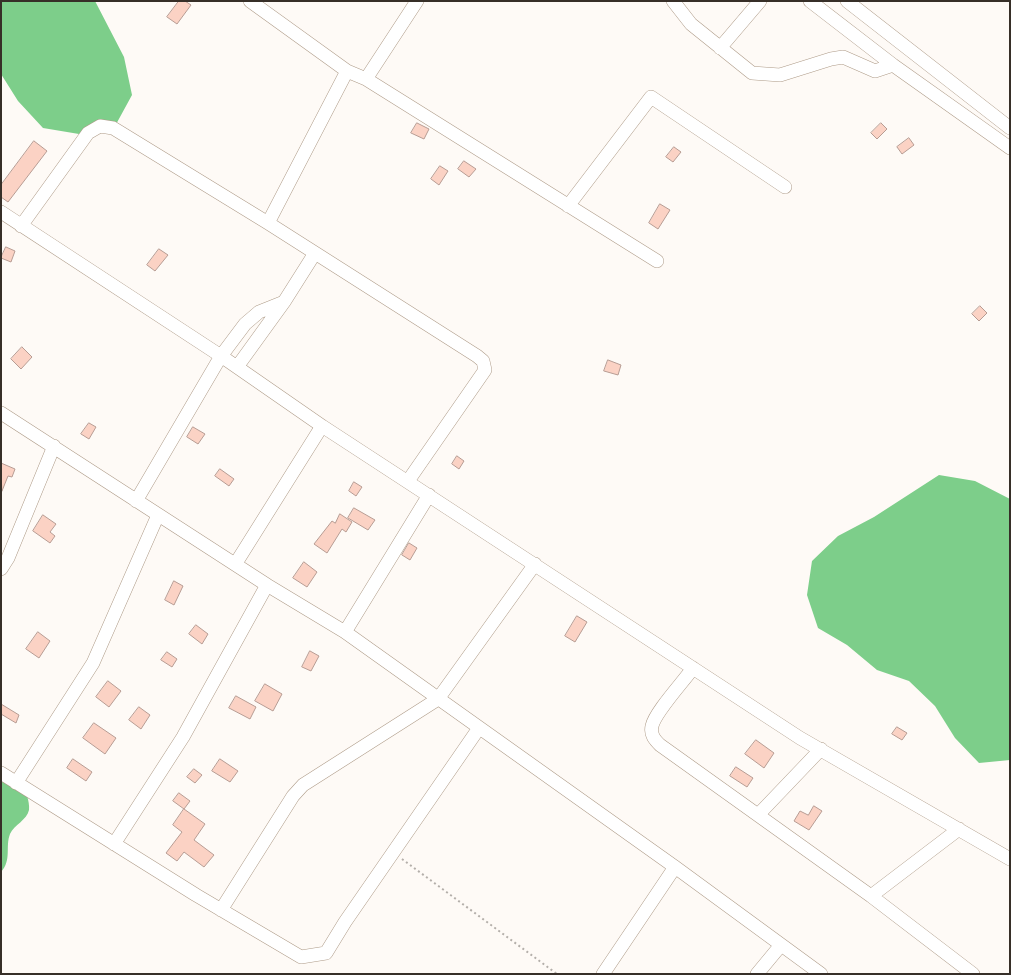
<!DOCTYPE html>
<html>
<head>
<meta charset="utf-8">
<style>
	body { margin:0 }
	#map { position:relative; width:1011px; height:975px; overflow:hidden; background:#fefaf6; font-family:Cabin,sans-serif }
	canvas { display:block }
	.frame { position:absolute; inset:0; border:2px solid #372f28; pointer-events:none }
</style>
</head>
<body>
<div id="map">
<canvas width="1011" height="975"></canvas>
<div class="frame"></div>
</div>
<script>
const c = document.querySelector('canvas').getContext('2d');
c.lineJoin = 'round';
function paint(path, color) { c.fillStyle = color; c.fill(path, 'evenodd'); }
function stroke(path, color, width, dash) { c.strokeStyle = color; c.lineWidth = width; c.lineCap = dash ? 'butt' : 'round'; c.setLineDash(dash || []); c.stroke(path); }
paint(new Path2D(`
	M1,1H95L124,57L132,95L114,128L79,134L43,128L18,101L1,74Z
	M939,475L975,481L1010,499V760L979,763L955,738L935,706L909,681L877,670L847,645L818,628L807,595L812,561L838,536L874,517Z
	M1,770L23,782C25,791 30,801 29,810C27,820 14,825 10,834C5,847 12,860 1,872Z`), '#7dce8a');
const building = new Path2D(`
	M179,1H185L191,5L177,24L167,17Z
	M417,123L429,129L424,139L411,133Z
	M881,123L887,129L877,139L871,133Z
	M909,138L914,145L902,154L897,147Z
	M34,141L47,151L8,202L1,197V185Z
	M674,147L681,152L673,162L666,157Z
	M464,161L476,169L469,177L458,169Z
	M440,166L448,171L439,185L431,179Z
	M660,204L670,210L658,229L649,223Z
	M6,247L15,251L11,262L1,258Z
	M159,249L168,255L155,271L147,265Z
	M980,306L987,313L979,321L972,314Z
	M22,347L32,357L21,369L11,359Z
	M608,360L621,365L618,375L604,371Z
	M89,423L96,427L89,439L81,434Z
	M193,427L205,434L198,444L187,437Z
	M457,456L464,461L459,469L452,464Z
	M1,463L15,469L12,477L8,476L2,491Z
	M220,469L234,479L229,486L215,476Z
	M354,482L362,487L356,496L349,491Z
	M354,508L375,520L368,530L348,518Z
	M340,514L352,522L346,532L342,529L327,553L314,544L332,521L335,523Z
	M43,515L56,524L50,532L55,536L50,543L33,531Z
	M409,543L417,548L410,560L402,555Z
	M304,562L317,572L307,587L293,578Z
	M174,581L183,586L174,605L165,600Z
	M577,616L587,622L575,642L565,636Z
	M196,625L208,634L202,644L189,634Z
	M38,632L50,641L39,658L26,649Z
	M310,651L319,656L311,671L302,667Z
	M167,652L177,659L172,667L161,660Z
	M108,681L121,691L109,707L96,697Z
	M265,684L282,694L273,711L255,701Z
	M236,696L256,707L250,719L229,708Z
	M1,704L19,715L16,723L1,714Z
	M139,707L150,715L141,729L129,720Z
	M94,723L116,738L105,754L83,738Z
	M897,727L907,733L902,740L892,734Z
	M756,740L774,753L764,768L745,754Z
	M73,759L92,772L86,781L67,768Z
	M220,759L238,771L230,782L212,771Z
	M736,767L753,778L747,787L730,776Z
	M194,769L202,775L195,783L187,777Z
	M179,793L190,801L184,809L173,801Z
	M814,806L822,811L809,830L794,821L800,811L808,815Z
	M184,809L205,824L194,840L214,855L204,867L184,852L177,861L166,853L182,832L173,825Z`);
paint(building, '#fbd2c4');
stroke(building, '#b79c93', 1);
const minor = new Path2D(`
	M250,1L347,71L366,79L657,261
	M673,1L691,24L752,73L780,75L831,59L843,57L875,71L893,65
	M810,1L893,65L1010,148
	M847,1L1010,128
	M720,48L760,1
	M366,79L417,1
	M568,206L651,97L785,187
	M1,212L221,356L322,426L800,738L1010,859
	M268,223L347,71
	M21,226L88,133L100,126L113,128L268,223L477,356L483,361L485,370L408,481
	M237,367L284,302L315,253
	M1,413L267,585L345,632L675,867L821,974
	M136,501L221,356L245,324L259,312L284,302
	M236,563L322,426
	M1,569L8,558L54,446
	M345,632L429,495
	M693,668C684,681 655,712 652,726C650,735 655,740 660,745L871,896L973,974
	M1,773L196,895L301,957L326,953L345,922L479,728
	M16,783L93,663L158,515
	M758,815L821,749
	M114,844L183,737L267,585
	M871,896L959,829
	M221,910L293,796L303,785L438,699L535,564
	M603,974L675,867
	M757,974L781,945`);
stroke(minor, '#ae9b88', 14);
stroke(new Path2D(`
	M402,859L557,974`), '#b4afaa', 2, [2, 3]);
stroke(minor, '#fff', 13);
</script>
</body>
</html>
